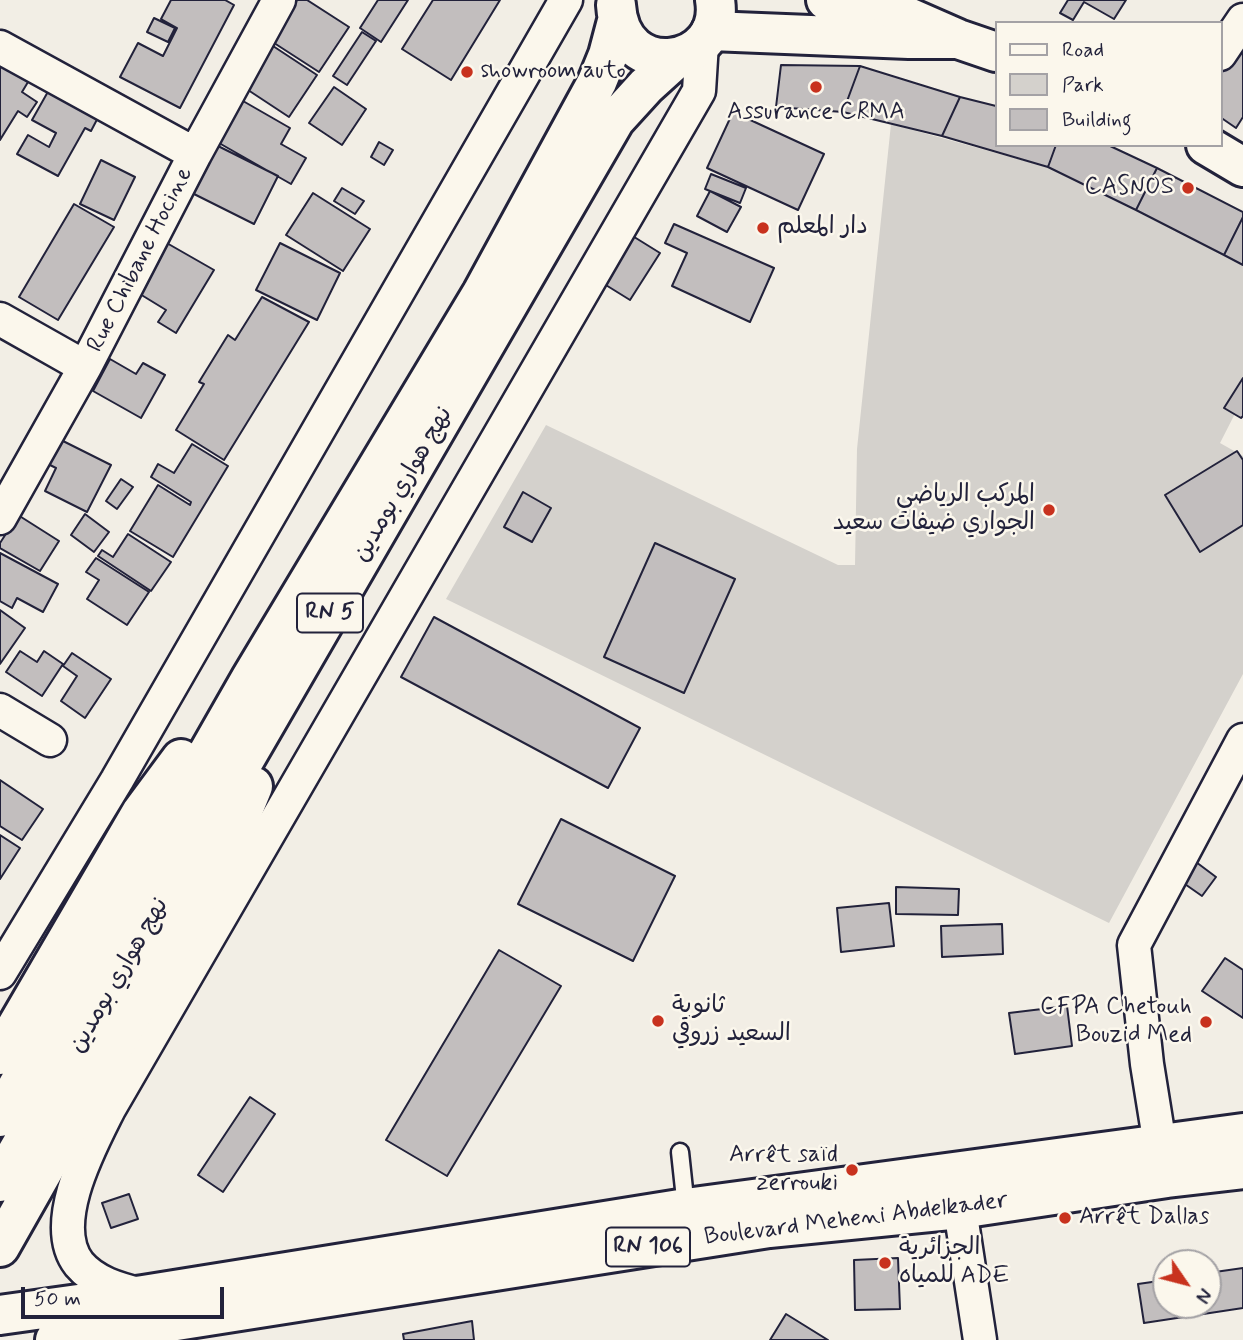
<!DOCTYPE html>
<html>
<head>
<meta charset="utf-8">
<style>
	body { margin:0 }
	#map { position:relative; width:1243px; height:1340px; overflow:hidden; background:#f2eee5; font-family:Mynerve,sans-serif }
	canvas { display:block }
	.legend { position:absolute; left:995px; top:21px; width:228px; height:126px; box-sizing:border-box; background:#fbf7ec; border:2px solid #a4a2a5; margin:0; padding:9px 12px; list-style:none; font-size:21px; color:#22223b }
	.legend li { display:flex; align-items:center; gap:14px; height:35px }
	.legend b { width:35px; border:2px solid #a4a2a5 }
	.north { position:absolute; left:1152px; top:1249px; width:70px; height:70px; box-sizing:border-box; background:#fbf7ec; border:2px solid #a4a2a5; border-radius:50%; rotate:125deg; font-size:19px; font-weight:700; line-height:28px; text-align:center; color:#22223b }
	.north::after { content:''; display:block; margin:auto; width:24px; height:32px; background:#c8321e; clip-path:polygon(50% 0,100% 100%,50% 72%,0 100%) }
	.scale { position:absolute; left:21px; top:1287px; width:203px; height:32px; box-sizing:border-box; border:4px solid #22223b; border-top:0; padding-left:9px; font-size:21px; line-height:24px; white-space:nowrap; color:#22223b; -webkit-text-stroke:5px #fbf7ec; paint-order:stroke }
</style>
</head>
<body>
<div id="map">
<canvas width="1243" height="1340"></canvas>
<ul class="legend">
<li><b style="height:9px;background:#fbf7ec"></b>Road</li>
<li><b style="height:19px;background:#d4d1cc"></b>Park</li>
<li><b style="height:19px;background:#c2bebe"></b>Building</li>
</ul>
<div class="north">N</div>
<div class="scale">50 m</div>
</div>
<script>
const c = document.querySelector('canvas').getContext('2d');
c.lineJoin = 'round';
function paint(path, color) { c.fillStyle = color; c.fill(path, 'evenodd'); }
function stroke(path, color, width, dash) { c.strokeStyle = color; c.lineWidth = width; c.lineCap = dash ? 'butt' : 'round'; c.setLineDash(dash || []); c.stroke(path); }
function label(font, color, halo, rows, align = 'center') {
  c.font = font + ' Mynerve,"Playpen Sans Arabic",sans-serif'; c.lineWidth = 5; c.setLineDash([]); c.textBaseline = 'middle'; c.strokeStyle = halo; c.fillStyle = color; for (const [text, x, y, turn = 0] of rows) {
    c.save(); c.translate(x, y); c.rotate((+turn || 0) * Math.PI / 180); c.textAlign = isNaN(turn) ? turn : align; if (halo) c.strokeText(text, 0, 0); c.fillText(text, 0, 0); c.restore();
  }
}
paint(new Path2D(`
	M891,124L1058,170L1243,265V398L1220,443L1243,456V674L1109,923L446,599L546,425L838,565H855L857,449Z`), '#d4d1cc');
const building = new Path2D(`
	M171,0H225L234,5L180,108L120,77L138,43L163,56L177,28L161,19Z
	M297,0H307L349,27L319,72L271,41Z
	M378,0H408L381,42L360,28Z
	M433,0H500L451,80L402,49Z
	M1068,0H1126L1114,19L1084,2L1073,20L1060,13Z
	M154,18L175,28L168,42L147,32Z
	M362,32L376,41L347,85L333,76Z
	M1241,43L1243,44V117L1236,128L1220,117V75Z
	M273,46L317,75L289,117L245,88Z
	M0,58L31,77L22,92L37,102L27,117L18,111L0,140Z
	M781,65L860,66L843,112L776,107Z
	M860,66L960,97L942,136L843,112Z
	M54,81L103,108L91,131L85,128L58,176L17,154L28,135L49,147L56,133L32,120Z
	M334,87L366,109L342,145L309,123Z
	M960,97L996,106V145H1056L1048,167L942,136Z
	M243,101L290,128L281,144L306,158L291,184L219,143Z
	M733,112L824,154L798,210L707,168Z
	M379,142L393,150L384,165L371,157Z
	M214,144L278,176L254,224L190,192Z
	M1056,145H1108L1157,168L1136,210L1048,167Z
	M101,160L135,177L114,220L80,204Z
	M1157,168L1243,212V217L1224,255L1136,210Z
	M711,174L746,188L740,203L705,189Z
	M342,188L364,201L355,214L334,201Z
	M710,191L741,207L727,232L697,216Z
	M313,193L370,229L343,271L286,235Z
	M74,204L114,227L58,320L19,297Z
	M1243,217V265L1224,255Z
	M674,224L774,268L750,322L672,286L687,253L665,243Z
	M631,235L660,253L630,300L601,282Z
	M165,242L214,270L176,333L158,322L166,310L135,291Z
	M280,243L340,273L317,320L256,290Z
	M262,297L309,322L224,460L176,430L204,384L199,382L228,335L235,340Z
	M110,359L136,374L143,363L165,375L141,418L93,391Z
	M1243,378V416L1241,418L1224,408Z
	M53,436L111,465L87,512L45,491L56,468L40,460Z
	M192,444L228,466L173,557L130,531L158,485L190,505L191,502L151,477L158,464L174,473Z
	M1237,451L1243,460V525L1200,552L1165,495Z
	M121,479L133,487L117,509L106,501Z
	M523,492L551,508L532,542L504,527Z
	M85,514L109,532L94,552L71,535Z
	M18,515L59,541L40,571L0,548V543Z
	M128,534L171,562L151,591L98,556L102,550L113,557Z
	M655,543L735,579L684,693L604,657Z
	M0,553L58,584L43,612L17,598L12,608L0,601Z
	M96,558L149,592L127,625L87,599L99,580L86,572Z
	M0,610L25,628L0,664Z
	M434,617L640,728L608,788L401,677Z
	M20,651L37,662L44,651L63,664L42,696L6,672Z
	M72,653L111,679L85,718L61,701L77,676L63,666Z
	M0,780L43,809L22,840L0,826Z
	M561,819L675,876L633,961L518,904Z
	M0,835L20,848L0,879Z
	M1196,862L1216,877L1202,896L1182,882Z
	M896,887L959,889L958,915L896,914Z
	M889,903L894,946L841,952L837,908Z
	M1002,924L1003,954L942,957L941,926Z
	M499,950L561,986L447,1176L386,1140Z
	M1225,958L1243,970V1018L1202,991Z
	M1067,1006L1072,1046L1015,1054L1009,1013Z
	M250,1097L275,1114L223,1192L198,1175Z
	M129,1194L138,1219L111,1228L102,1203Z
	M898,1258L900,1309L855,1310L854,1260Z
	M1243,1268V1308L1144,1323L1138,1284L1166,1280V1305H1208V1273Z
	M786,1314L828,1340H770Z
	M472,1321L474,1340H404L403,1334Z`);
paint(building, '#c2bebe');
stroke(building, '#22223b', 2);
const service = new Path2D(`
	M680,1152L686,1208L689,1209`);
const minor = new Path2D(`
	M0,47L195,154
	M1220,54L1243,20
	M0,319L85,367
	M0,518L85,367L195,154L279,0
	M0,710L50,740
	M0,973L117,780L566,0
	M1160,1145L1147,1064L1134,945L1243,740
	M960,1185V1209L980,1340
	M142,1295C119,1289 95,1283 79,1264C48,1224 90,1147 109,1109L699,91L702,43`);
const secondary = new Path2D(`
	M826,0L899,13L958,39L996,52
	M711,31L909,39H958
	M1206,145L1243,167`);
const primary = new Path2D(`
	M879,0L899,13
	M616,5C621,85 726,67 715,0
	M0,1055L141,813L181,759
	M0,1117L251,678L482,293L597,82L608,55L617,21
	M0,1182L615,120L646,86L678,57
	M0,1247L217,864L231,840L253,786
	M0,1315L143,1295L686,1208L1243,1133
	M55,1340L769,1228L960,1209L1167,1178L1243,1169`);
stroke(service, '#22223b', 21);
stroke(minor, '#22223b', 37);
stroke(secondary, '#22223b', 44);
stroke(primary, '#22223b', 44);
stroke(service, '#fbf7ec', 16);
stroke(minor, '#fbf7ec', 32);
stroke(secondary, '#fbf7ec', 38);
stroke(primary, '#fbf7ec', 38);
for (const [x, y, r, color] of [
	[467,72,7,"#c8321e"],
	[816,87,7,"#c8321e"],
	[1188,188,7,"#c8321e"],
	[763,228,7,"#c8321e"],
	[1049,510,7,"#c8321e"],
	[658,1021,7,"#c8321e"],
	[1206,1022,7,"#c8321e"],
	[852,1170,7,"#c8321e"],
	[1065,1218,7,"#c8321e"],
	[885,1263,7,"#c8321e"]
]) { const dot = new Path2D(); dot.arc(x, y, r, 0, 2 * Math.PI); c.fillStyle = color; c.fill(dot); stroke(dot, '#fbf7ec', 2.5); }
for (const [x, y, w] of [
	[330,613,66],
	[648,1247,84]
]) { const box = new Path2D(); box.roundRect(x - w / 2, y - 19.5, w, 39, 5); c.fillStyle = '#fbf7ec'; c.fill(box); stroke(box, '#22223b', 2); }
label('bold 23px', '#22223b', null, [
	["RN 5",330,613],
	["RN 106",648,1247]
]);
label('24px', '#22223b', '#fbf7ec', [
	["showroom auto",481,72],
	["Assurance CRMA",816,113,"center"],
	["CASNOS",1174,188,"right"],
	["دار المعلم",777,228],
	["المركب الرياضي",1035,496,"right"],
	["الجواري ضيفات سعيد",1035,524,"right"],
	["ثانوية",672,1007],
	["السعيد زروقي",672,1035],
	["CFPA Chetouh",1192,1008,"right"],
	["Bouzid Med",1192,1036,"right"],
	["Arrêt saïd",838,1156,"right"],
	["zerrouki",838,1184,"right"],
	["Arrêt Dallas",1079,1218],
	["الجزائرية",899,1249],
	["للمياه ADE",899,1277]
], 'left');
label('24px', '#22223b', '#fbf7ec', [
	["Rue Chibane Hocine",141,260,-63],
	["نهج هواري بومدين",404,485,-60],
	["نهج هواري بومدين",120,976,-60],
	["Boulevard Meheni Abdelkader",856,1220,-7]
]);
</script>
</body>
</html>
